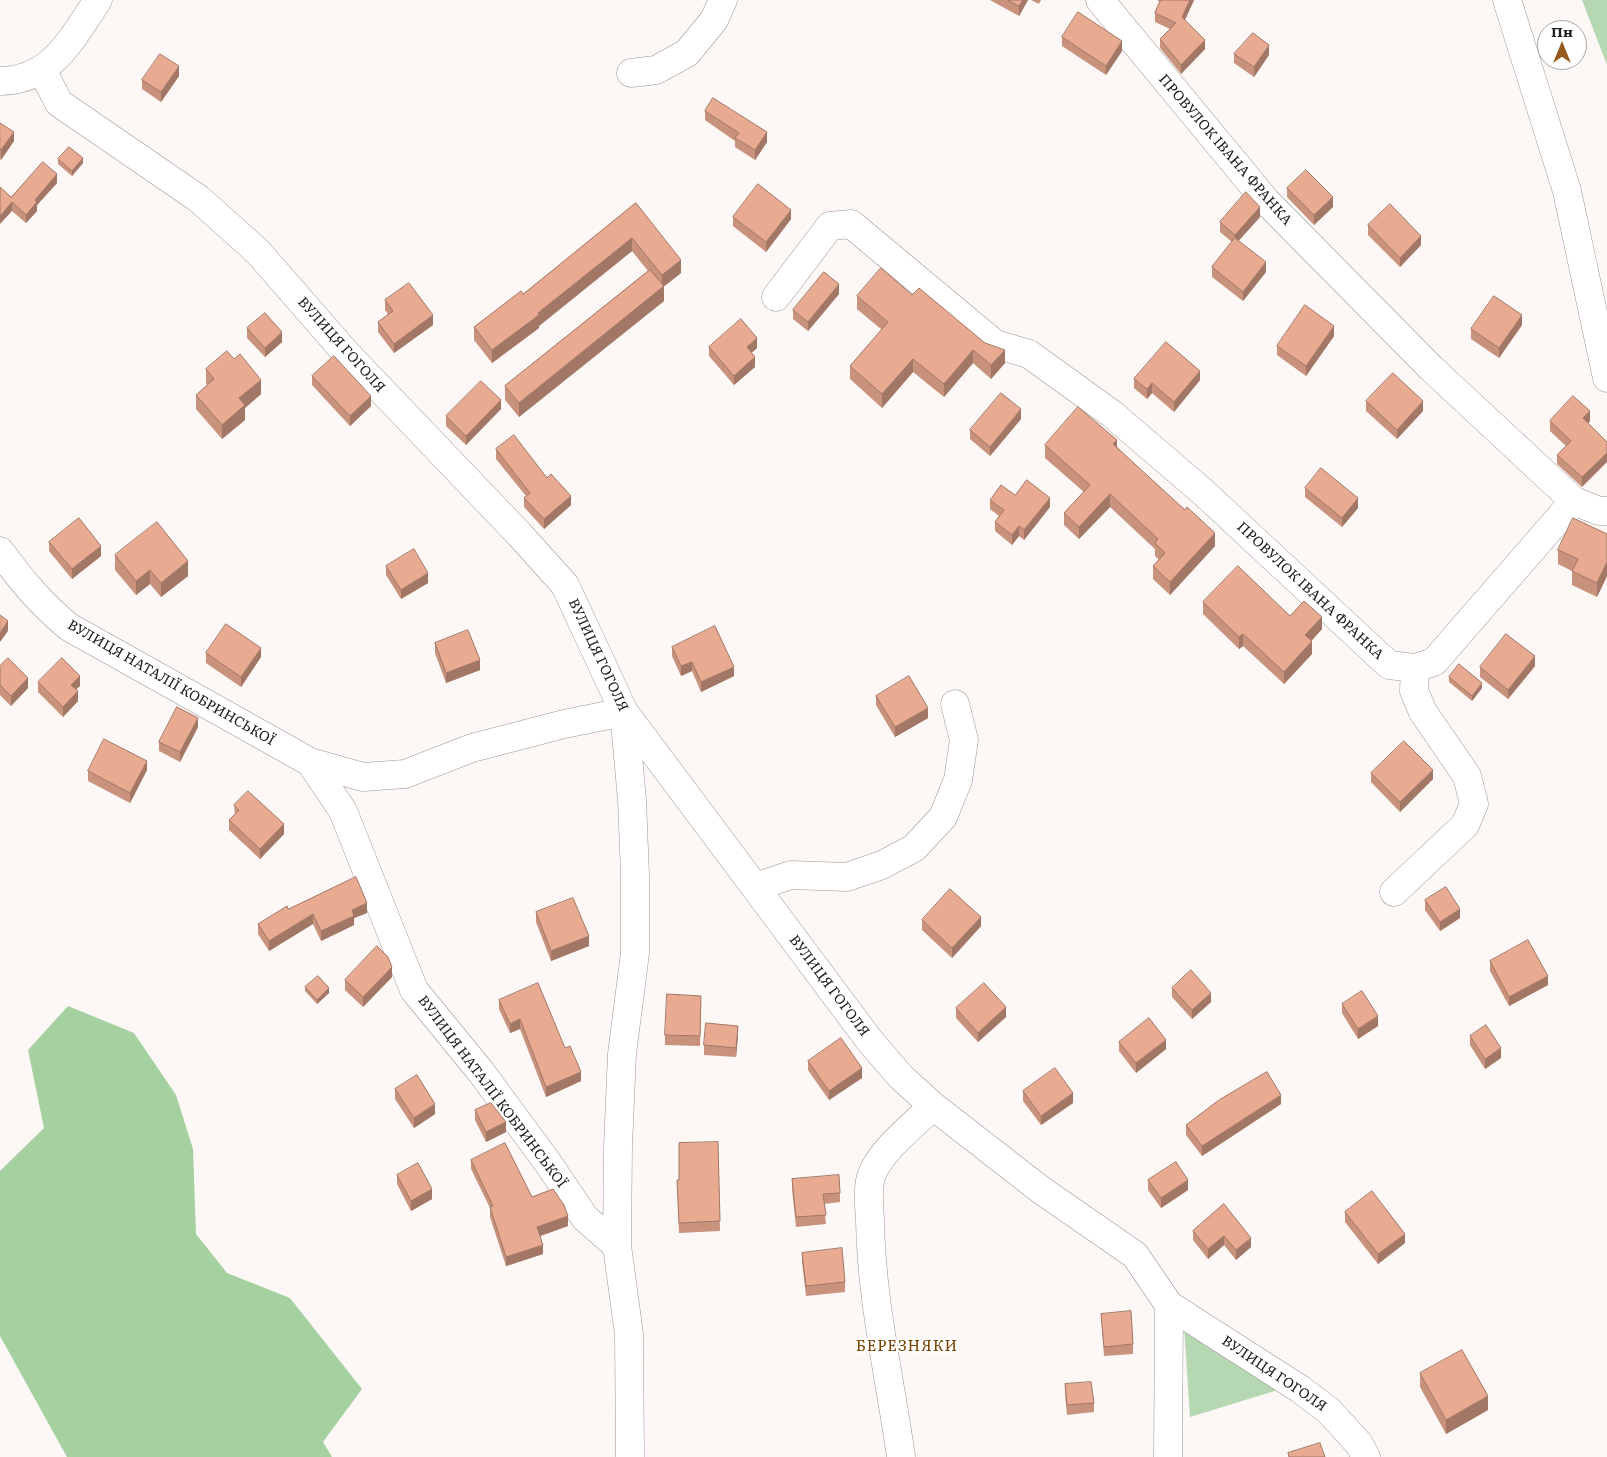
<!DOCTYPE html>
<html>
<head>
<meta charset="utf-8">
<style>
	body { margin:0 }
	#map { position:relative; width:1607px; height:1457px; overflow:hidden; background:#fdf7f5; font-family:Literata,serif }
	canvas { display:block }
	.north { position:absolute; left:1537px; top:20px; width:50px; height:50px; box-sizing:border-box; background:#fff; border:1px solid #a7a6a5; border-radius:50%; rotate:0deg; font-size:14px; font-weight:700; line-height:20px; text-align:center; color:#22201f }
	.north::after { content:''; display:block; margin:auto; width:18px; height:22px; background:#975a1e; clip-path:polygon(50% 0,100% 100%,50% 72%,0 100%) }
</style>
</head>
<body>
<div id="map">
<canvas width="1607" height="1457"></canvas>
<div class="north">Пн</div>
</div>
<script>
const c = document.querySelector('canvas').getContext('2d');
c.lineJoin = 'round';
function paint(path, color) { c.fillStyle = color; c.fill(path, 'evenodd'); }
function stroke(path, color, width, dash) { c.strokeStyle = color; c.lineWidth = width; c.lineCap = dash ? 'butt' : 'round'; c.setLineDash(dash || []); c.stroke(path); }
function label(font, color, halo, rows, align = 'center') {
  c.font = font + ' Literata,serif'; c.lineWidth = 4; c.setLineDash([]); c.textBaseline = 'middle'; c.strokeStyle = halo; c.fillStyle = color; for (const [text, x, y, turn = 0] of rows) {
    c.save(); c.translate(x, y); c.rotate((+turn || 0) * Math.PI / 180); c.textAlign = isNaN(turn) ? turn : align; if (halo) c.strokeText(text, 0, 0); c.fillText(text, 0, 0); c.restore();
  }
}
paint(new Path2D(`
	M1582,0H1607V65Z
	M1184,1326L1281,1389L1190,1417Z`), '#b5d8b2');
paint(new Path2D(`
	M68,1006L134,1033L176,1095L193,1149L196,1234L227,1273L290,1298L362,1389L323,1442L332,1457H67L0,1336V1171L44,1128L28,1050Z`), '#a5d1a1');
const minor = new Path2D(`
	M1100,0L1266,201L1431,368L1574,501L1599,511H1607
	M1507,0L1567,191L1607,378
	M42,70L59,103L199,199L258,252L346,353L520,535L565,585L624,712L870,1041L901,1077L933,1106L1041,1190L1135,1255L1169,1305L1300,1389L1329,1411L1359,1444L1366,1457
	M631,73L656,70L687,53L714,20L723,0
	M0,81C52,81 72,38 98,0
	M776,297L830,226L851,224L995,344L1029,354L1112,414L1203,492L1389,665L1415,668L1434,662L1574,501
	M0,551C22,581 40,603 69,627L310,762L363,777L405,774L472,748L564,724L624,712L632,800L635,875V953L622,1054L618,1146L617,1246L629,1334L630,1457
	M310,762L343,811L414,990L481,1072L548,1163L585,1218L617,1246
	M755,887L791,875L847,877L882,865L914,848L943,817L958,780L964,740L955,704
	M1394,892L1465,825L1474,804L1467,776L1423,712L1414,691L1415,668
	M901,1457C890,1378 871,1300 870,1219C869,1205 867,1187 872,1174C882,1149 914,1125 933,1106
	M1168,1457L1169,1305`);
stroke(minor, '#9b9694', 29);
stroke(minor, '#fff', 28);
paint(new Path2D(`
	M990,0H1028L1019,16Z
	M1031,0H1041L1039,4Z
	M1157,0H1194L1185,20L1205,49L1181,74L1160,48V39L1170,29L1155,22V13L1160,2Z
	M1062,37L1122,51L1106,75L1062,46Z
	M1234,54L1269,55L1254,77L1234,63Z
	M179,76L161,102L142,89V80Z
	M705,111L767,142L755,160L735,147V141L705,120Z
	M0,123L14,141L1,160L0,159Z
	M58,159L83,163L72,176L58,164Z
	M57,183L37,205V211L26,223L12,211L11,197Z
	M1287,188L1333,207L1314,225L1287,197Z
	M636,203L681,273L664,286V301L519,417L505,400V386L648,271L632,251L539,326V328L492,363L474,340V327L523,294Z
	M733,217L791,219L766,252L733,226Z
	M1260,217L1238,241L1266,272L1243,301L1212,277V267L1232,242L1220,232V222Z
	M1368,225L1421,245L1400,267L1368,235Z
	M839,294L808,331L793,319V310Z
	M912,295L1005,363L991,379L973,363L944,397L913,372L882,408L850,379V366L882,330L857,309V296Z
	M385,300L433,325L394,353L378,332V322L388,314L385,310Z
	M1522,325L1499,358L1471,339V329Z
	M247,328L282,342L265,357L247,338Z
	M1334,336L1306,376L1277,355V346Z
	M709,347L757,348L751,353L755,367L734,385L709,356Z
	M206,369L261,394L245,408V420L222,439L196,409V395L207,385L206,383Z
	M312,376L371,406L350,426L312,385Z
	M1134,379L1200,380L1174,412L1152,393L1147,399L1134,388Z
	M1366,401L1423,411L1397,439L1366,411Z
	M501,409L466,445L446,426V416Z
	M1021,419L990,456L970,439V430Z
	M1550,421H1590L1588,423L1582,487L1557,464V455L1566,446L1550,431Z
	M1045,445L1117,447L1215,546L1170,595L1153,579V566L1159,560L1155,556V549L1110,507L1079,539L1064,525V513L1084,492L1045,458Z
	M496,449L547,478L571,505L544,529L524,507V498L526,496L496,459Z
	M1305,488L1358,508L1342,527L1305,497Z
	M1015,495L1050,507L1024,540L1019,536L1012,545L995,531V522L999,516L990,509V500Z
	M1607,534V576L1597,597L1572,585V571L1558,564V550Z
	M49,542L101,556L72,579L49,551Z
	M115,555L188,576L161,597L150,584L136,595L115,570Z
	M386,566L428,583L401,599L386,575Z
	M1203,602L1322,629L1311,641L1312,654L1284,684L1243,646L1239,649L1203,614Z
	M435,643L480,670L446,683L435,653Z
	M672,647L734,676L701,692L692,671L681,676L672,656Z
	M206,653L261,657L241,687L206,663Z
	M0,666L28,688L11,706L0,695Z
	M1535,666L1508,699L1480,677V667Z
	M1449,677L1482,688L1472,701L1449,682Z
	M38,682L80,686L76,689L78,701L63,717L38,692Z
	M876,696L928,718L895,737L876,705Z
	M198,727L180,762L159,751V742Z
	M147,770L130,803L88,781V771Z
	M1371,773L1433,779L1400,812L1371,782Z
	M234,805L284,834L260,859L229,830V820L235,815Z
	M1425,900L1460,918L1440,931L1425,910Z
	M288,909L367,913L354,918V925L321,941L313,924L269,951L258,934V924Z
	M536,912L589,946L551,961L536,922Z
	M922,920L981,926L952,958L922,930Z
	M1490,961L1548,985L1509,1006L1490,971Z
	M392,977L363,1007L345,990V980Z
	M305,987L329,993L317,1004L305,991Z
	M1172,988L1211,1002L1192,1019L1172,997Z
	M499,1000L565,1048L581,1081L546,1097L520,1029L510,1033L499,1009Z
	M1342,1004L1378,1026L1358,1039L1342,1013Z
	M701,1005L700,1046L665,1045V1035Z
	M956,1008L1006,1017L978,1042L956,1018Z
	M738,1035L736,1057L704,1055V1045Z
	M1470,1036L1501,1058L1485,1069L1470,1045Z
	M1119,1042L1166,1049L1136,1073L1119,1051Z
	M808,1061L862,1078L829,1100L808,1070Z
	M395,1089L435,1114L414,1128L395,1099Z
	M1023,1091L1073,1103L1041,1125L1023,1101Z
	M1281,1104L1202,1156L1186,1135V1125Z
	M475,1110L506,1132L486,1142L475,1120Z
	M718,1142L720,1231L679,1233L677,1180H679Z
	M471,1160L532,1197L568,1226L540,1236L543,1254L506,1266L490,1217V1208L471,1169Z
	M397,1175L432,1199L411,1211L397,1184Z
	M792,1179L840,1193V1202L824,1204L826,1224L796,1227L792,1189Z
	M1148,1180L1188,1190L1161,1208L1148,1190Z
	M1224,1204L1251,1247L1236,1260L1224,1245L1208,1259L1193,1240V1231Z
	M1345,1212L1405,1243L1378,1264L1345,1222Z
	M802,1253L845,1282V1292L806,1296L802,1262Z
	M1101,1314L1133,1344V1354L1104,1356Z
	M1420,1373L1488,1410L1446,1434L1420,1387Z
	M1065,1384L1094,1403V1412L1067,1415L1065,1394Z`), '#c8927d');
paint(new Path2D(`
	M1023,0H1028L1019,16V6Z
	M1190,0H1194L1182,26V17Z
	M1205,40V49L1181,74V65Z
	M1122,41V51L1106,75V66Z
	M1269,45V55L1254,77V67Z
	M179,66V76L161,102V92Z
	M14,132V141L1,160V150Z
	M767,132V142L755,160V150Z
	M83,158V163L72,176V171Z
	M57,174V183L37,205V211L26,223V215L35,200Z
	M1333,197V207L1314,225V215Z
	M12,202V211L0,224V216Z
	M1260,207V217L1235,245V235Z
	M791,210V219L766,252V242Z
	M1421,236V245L1400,267V258Z
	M632,238V251L539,326V328L492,363V350Z
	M681,260V273L662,288V275Z
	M1266,262V272L1243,301V292Z
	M839,284V294L808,331V322Z
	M664,286V301L519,417V403Z
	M433,315V325L394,353V344Z
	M1522,315V325L1499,358V348Z
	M1334,326V336L1306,376V366Z
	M282,332V342L265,357V348Z
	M757,338V348L747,357V347Z
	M973,350V363L944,397V384Z
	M1005,350V363L991,379V365Z
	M755,357V367L734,385V376Z
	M913,359V372L882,408V394Z
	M1200,371V380L1174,412V402Z
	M261,380V394L245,408V420L222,439V425L239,398Z
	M1152,383V393L1147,399V389Z
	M371,396V406L350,426V416Z
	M501,400V409L466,445V436Z
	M1423,401V411L1397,439V430Z
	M1021,409V419L990,456V447Z
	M1590,411V421L1583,428V418Z
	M1117,440V453L1113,444Z
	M1607,453V462L1582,487V477Z
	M1110,494V507L1079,539V527Z
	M571,496V505L544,529V519Z
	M1050,498V507L1024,540V530Z
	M1358,498V508L1342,527V518Z
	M1019,526V536L1012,545V535Z
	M1215,533V546L1170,595V582Z
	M101,546V556L72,579V569Z
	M188,561V576L161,597V583Z
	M1607,562V576L1597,597V583Z
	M150,570V584L136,595V581Z
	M428,573V583L401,599V590Z
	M1322,617V629L1305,648V635Z
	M8,621V631L0,642V633Z
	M1243,634V646L1239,649V637Z
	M1312,641V654L1284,684V672Z
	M261,648V657L241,687V677Z
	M1535,656V666L1508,699V690Z
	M480,660V670L446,683V673Z
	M692,662V671L681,676V666Z
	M734,667V676L701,692V682Z
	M80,676V686L71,694V685Z
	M28,678V688L11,706V696Z
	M1482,683V688L1472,701V696Z
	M78,691V701L63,717V707Z
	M928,708V718L895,737V727Z
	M198,718V727L180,762V752Z
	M147,761V770L130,803V793Z
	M1433,770V779L1400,812V802Z
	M284,824V834L260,859V849Z
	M367,903V913L354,918V925L321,941V931L352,910Z
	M1460,909V918L1440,931V922Z
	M313,914V924L269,951V941Z
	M981,917V926L952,958V948Z
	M589,936V946L551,961V951Z
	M392,967V977L363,1007V997Z
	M1548,976V985L1509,1006V997Z
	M329,988V993L317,1004V1000Z
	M1211,993V1002L1192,1019V1010Z
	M1006,1007V1017L978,1042V1033Z
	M1378,1016V1026L1358,1039V1029Z
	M520,1019V1029L510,1033V1024Z
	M738,1026V1035L736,1057V1048Z
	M1166,1040V1049L1136,1073V1063Z
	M1501,1048V1058L1485,1069V1059Z
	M862,1068V1078L829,1100V1091Z
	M581,1072V1081L546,1097V1087Z
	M1073,1093V1103L1041,1125V1116Z
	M1281,1095V1104L1202,1156V1146Z
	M435,1104V1114L414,1128V1118Z
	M506,1122V1132L486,1142V1132Z
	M1188,1180V1190L1161,1208V1198Z
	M432,1189V1199L411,1211V1201Z
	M568,1216V1226L537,1237V1227Z
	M1405,1234V1243L1378,1264V1254Z
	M1224,1236V1245L1208,1259V1249Z
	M1251,1238V1247L1236,1260V1250Z
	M543,1245V1254L506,1266V1257Z
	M1488,1396V1410L1446,1434V1420Z`), '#a27766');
const building = new Path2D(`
	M1008,0H1023L1019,6Z
	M1161,0H1190L1182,17L1205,40L1181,65L1160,39L1176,23L1155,13Z
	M1078,12L1122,41L1106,66L1062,37Z
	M1253,33L1269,45L1254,67L1234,54Z
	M160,54L179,66L161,92L142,80Z
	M713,98L767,132L755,150L735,138L739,133L705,111Z
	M0,123L14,132L1,150L0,149Z
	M69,147L83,158L72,171L58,159Z
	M43,162L57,174L35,200L37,202L26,215L12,202L0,216V187L11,197Z
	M1306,170L1333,197L1314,215L1287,188Z
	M758,184L791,210L766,242L733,217Z
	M1246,192L1260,207L1235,235L1220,222Z
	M636,203L681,260L662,275L632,238L538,313L539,315L492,350L474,327L521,291L523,294Z
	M1390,204L1421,236L1400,258L1368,225Z
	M1235,238L1266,262L1243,292L1212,267Z
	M881,268L912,295L919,288L985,343L1005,350L991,365L973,350L944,384L913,359L882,394L850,366L888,322L857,296Z
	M650,270L664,286L519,403L505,386Z
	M824,272L839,284L808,322L793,310Z
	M409,283L433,315L394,344L378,322L393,311L385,300Z
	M1494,296L1522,315L1499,348L1471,329Z
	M1305,305L1334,326L1306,366L1277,346Z
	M265,313L282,332L265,348L247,328Z
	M741,319L757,338L747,347L755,357L734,376L709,347Z
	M1166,342L1200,371L1174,402L1152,383L1147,389L1134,379Z
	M227,351L234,359L240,354L261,380L239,398L245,405L222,425L196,395L214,379L206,369Z
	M334,356L371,396L350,416L312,376Z
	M1393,373L1423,401L1397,430L1366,401Z
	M481,381L501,400L466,436L446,416Z
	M1001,393L1021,409L990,447L970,430Z
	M1573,396L1590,411L1583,418L1607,442V453L1582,477L1557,455L1571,441L1550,421Z
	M1078,407L1117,440L1113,444L1185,510L1187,507L1215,533L1170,582L1153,566L1165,553L1155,543L1158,539L1110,494L1079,527L1064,513L1090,485L1045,445Z
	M514,435L547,478L551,474L571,496L544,519L524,498L530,493L496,449Z
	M1321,468L1358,498L1342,518L1305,488Z
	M1027,480L1050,498L1024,530L1019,526L1012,535L995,522L1004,510L990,500L1001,485L1015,495Z
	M79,518L101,546L72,569L49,542Z
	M1573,518L1607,534V562L1597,583L1572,571L1578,559L1558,550Z
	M157,522L188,561L161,583L150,570L136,581L115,555Z
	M414,549L428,573L401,590L386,566Z
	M1238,566L1290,616L1304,601L1322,617L1305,635L1312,641L1284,672L1243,634L1239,637L1203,602Z
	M0,615L8,621L0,633Z
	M226,624L261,648L241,677L206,653Z
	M715,626L734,667L701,682L692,662L681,666L672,647Z
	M468,630L480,660L446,673L435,643Z
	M1506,634L1535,656L1508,690L1480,667Z
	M8,658L28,678L11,696L0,685V666Z
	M62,658L80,676L71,685L78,691L63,707L38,682Z
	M1459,664L1482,683L1472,696L1449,677Z
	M909,676L928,708L895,727L876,696Z
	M177,707L198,718L180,752L159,742Z
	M104,739L147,761L130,793L88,771Z
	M1404,741L1433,770L1400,802L1371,773Z
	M248,791L284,824L260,849L229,820L239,810L234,805Z
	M356,877L367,903L352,910L354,916L321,931L313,914L269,941L258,924L287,906L288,909Z
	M1446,887L1460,909L1440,922L1425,900Z
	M950,889L981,917L952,948L922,920Z
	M573,898L589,936L551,951L536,912Z
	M1528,940L1548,976L1509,997L1490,961Z
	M377,946L388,957L392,967L363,997L345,980Z
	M1191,970L1211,993L1192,1010L1172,988Z
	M318,976L329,988L317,1000L305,987Z
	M538,983L565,1048L570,1046L581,1072L546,1087L520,1019L510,1024L499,1000Z
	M984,983L1006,1007L978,1033L956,1008Z
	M1362,991L1378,1016L1358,1029L1342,1004Z
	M667,994L701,996L700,1036L665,1035Z
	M1149,1018L1166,1040L1136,1063L1119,1042Z
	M706,1023L738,1026L736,1048L704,1045Z
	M1486,1025L1501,1048L1485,1059L1470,1036Z
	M841,1038L862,1068L829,1091L808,1061Z
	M1055,1068L1073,1093L1041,1116L1023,1091Z
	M1267,1072L1281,1095L1202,1146L1186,1125L1219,1100Z
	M417,1075L435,1104L414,1118L395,1089Z
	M491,1103L506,1122L486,1132L475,1110Z
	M718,1142L720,1221L679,1223L677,1180H679V1143Z
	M505,1143L532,1197L553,1189L564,1205L568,1216L537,1227L543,1245L506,1257L490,1207L493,1206L471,1160Z
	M1176,1162L1188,1180L1161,1198L1148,1180Z
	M418,1163L432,1189L411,1201L397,1175Z
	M839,1175L840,1193L823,1194L826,1215L796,1217L792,1179Z
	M1372,1191L1405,1234L1378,1254L1345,1212Z
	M1224,1204L1251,1238L1236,1250L1224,1236L1208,1249L1193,1231Z
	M842,1248L845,1282L806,1286L802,1253Z
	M1131,1311L1133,1344L1104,1347L1101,1314Z
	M1462,1350L1488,1396L1446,1420L1420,1373Z
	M1091,1382L1094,1403L1067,1405L1065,1384Z
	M1320,1443L1325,1457H1289L1288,1453Z`);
paint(building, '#e8aa91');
stroke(building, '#a27766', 1);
label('14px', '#22201f', '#fff', [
	["ПРОВУЛОК ІВАНА ФРАНКА",1225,150,49],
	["ВУЛИЦЯ ГОГОЛЯ",341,345,48],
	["ПРОВУЛОК ІВАНА ФРАНКА",1310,591,43],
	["ВУЛИЦЯ ГОГОЛЯ",598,655,65],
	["ВУЛИЦЯ НАТАЛІЇ КОБРИНСЬКОЇ",171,683,30],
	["ВУЛИЦЯ ГОГОЛЯ",829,986,53],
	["ВУЛИЦЯ НАТАЛІЇ КОБРИНСЬКОЇ",492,1092,53],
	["ВУЛИЦЯ ГОГОЛЯ",1274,1374,34]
]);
c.letterSpacing = '1px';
label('15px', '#774101', '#fff', [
	["БЕРЕЗНЯКИ",907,1347]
]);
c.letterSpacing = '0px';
</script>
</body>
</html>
